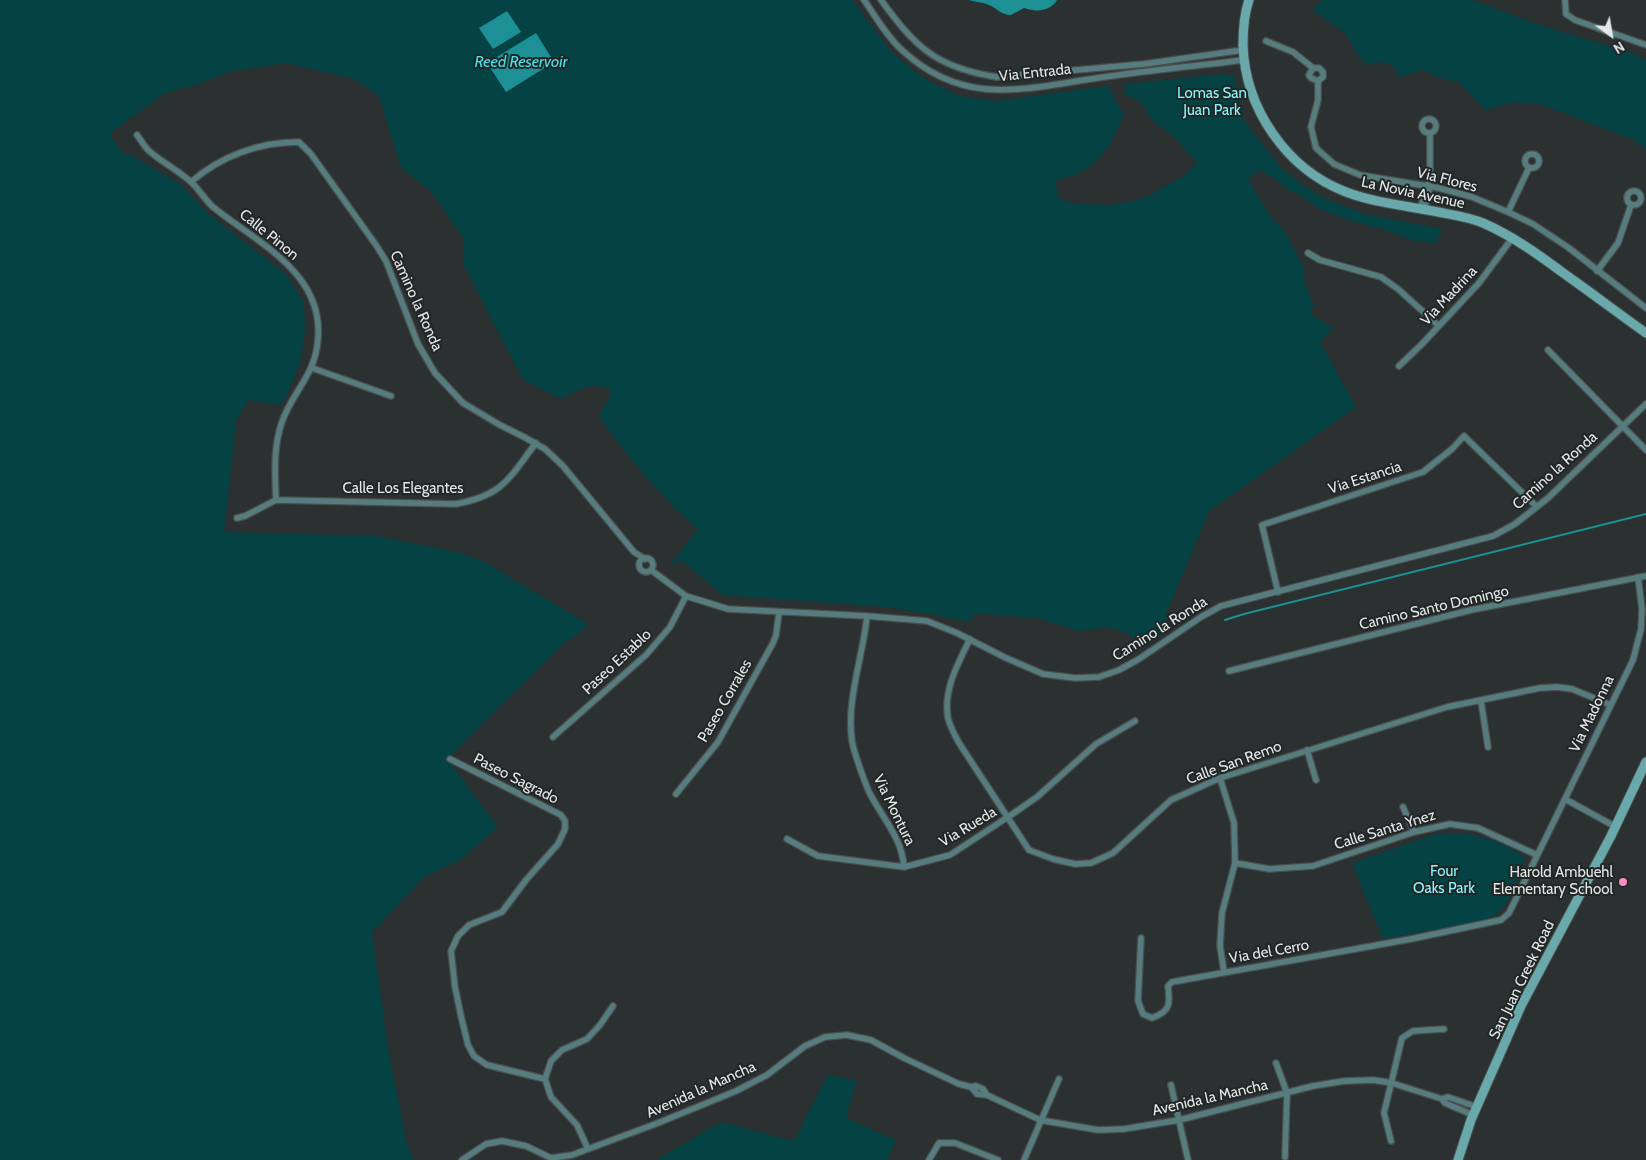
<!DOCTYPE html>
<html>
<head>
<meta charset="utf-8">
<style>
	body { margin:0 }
	#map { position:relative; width:1646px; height:1160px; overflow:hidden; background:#2b3030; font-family:Cabin,sans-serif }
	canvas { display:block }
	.north { position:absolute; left:1586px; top:10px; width:50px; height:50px; -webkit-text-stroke:4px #212626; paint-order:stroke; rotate:148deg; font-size:14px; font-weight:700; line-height:20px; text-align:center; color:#e4e7e7 }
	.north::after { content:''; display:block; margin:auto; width:18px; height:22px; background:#e4e7e7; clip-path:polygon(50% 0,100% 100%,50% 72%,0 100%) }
</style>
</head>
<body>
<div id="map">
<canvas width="1646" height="1160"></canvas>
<div class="north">N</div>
</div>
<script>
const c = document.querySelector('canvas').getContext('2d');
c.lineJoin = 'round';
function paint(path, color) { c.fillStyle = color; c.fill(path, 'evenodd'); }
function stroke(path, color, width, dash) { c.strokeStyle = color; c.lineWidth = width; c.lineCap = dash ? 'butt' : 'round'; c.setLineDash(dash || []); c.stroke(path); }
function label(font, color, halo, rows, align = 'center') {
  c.font = font + ' Cabin,sans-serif'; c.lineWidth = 4; c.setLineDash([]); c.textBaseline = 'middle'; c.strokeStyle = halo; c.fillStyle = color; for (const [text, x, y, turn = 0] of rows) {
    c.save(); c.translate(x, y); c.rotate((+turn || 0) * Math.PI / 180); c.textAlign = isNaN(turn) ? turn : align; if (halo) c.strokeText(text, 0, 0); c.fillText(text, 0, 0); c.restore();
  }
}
paint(new Path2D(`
	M0,0H852L890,50L913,70L932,83L959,96L995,101L1108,86L1124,115C1115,136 1103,161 1081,172C1073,176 1064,178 1055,181L1059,199L1076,204L1113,205L1142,199L1184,176L1197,163L1176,139L1152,120L1144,106L1137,99L1126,96L1125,84L1223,74L1235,77L1239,104L1244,121L1280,167L1300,183L1323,198L1365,214L1442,229L1435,244L1420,240L1418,242L1379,228L1348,220L1318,208L1294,191L1291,192L1274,178L1259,170L1248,179L1270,216L1284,230L1303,266L1304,281L1314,307L1310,313L1333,328L1320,342L1356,407L1209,511L1165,617L1171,628L1141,649L1130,634L1107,627L1080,631L1036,618L976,613L968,622L936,615L886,607L723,595L681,560L669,567L698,529C660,496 627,457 599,416L612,392C594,378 579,391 561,399L523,380L464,266L463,238L431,191L401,168L379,96L354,79L286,63L231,71L199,84L165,93L110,133L122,153L133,156L180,184L212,217L286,274L304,303L305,330L300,362L286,398L278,405L248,400L236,421L224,532L377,536L456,552L483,561L588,624L580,633L565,642L447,759L498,827L460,860L424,877L372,932L388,1049L407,1145L414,1160H0Z
	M1323,0H1472L1534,23L1628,52L1646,60V149L1634,140L1540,104L1515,102L1485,110L1459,82L1440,78L1422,70L1400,77L1392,65L1378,62L1365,65L1344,32L1312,10Z
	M1459,833C1483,836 1506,842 1525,858C1517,880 1510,910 1487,920L1383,939L1352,863L1436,834Z
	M828,1074L856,1081L846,1118L896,1140L887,1160H656L721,1122L794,1141Z`), '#044244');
paint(new Path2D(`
	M969,0H1057C1050,12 1035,12 1024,8L1011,15C1001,15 997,8 989,5C983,2 976,2 969,0Z
	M507,11L521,32L493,49L479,28Z
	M536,33L554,62L506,92L487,63Z`), '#1c9095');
stroke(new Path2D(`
	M1225,620L1244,614L1646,514`), '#1c9095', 2);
const street = new Path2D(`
	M864,0C876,17 887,37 903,51C964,107 1024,89 1097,78C1145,71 1195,66 1244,60
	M881,0C916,48 937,68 997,77L1144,64L1243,50
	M1565,0L1566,14L1575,20L1646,45
	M1266,41L1293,52L1313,68H1319L1323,72V77L1318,81L1311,78L1309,75L1313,68
	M1318,81V100L1311,127L1316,148L1334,164L1360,175L1439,188L1472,197L1508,212L1533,224L1569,248L1646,308
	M1422 126a7 7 0 1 1 14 0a7 7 0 1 1-14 0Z
	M137,135C141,140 144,146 148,150C161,162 178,170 191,182C199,189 205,200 213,207C260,245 329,275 317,347C313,376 291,395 282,422C273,447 275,474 276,500
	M1525 161a7 7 0 1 1 14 0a7 7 0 1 1-14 0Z
	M191,182C221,156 259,142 299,142L311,154L376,245L386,261L418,344L435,373L463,403L500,425L524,437L545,449L563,466L634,552L645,559
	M1627 198a7 7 0 1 1 14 0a7 7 0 1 1-14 0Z
	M1422,209L1430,197L1428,186L1430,171V133
	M1422,209V194L1428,186
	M1508,212L1529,168
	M1308,253L1320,260L1381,277L1398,289L1439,326
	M1597,271L1618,243L1631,205
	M1548,350L1646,450
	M1399,366L1422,344L1479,283L1513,237
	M312,368L391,396
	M276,500L456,504C504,495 509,478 536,443
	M237,518L245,516L276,500
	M639 565a7 7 0 1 1 14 0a7 7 0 1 1-14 0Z
	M651,570L686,596L728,609L867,616L927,621L957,633L1004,657L1043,674L1075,678L1099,677L1119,670L1139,659L1201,617L1221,606L1493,536L1515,524L1548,498L1646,404
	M1278,592L1262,525L1423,472L1452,449L1464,436L1537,507
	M867,616C863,657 846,700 852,741C854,753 864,780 869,792C882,818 902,837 904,867
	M970,639C958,663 943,690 948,718C950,727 955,735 959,743L1029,850L1053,859L1075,864L1091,863L1113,853L1171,800L1220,778L1447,707L1540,688L1557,687L1572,689L1611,705
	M1229,671L1471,610L1646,576
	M1481,701L1488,747
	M553,737L646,655L670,627L686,596
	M1307,750L1316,780
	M450,759L561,815L565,821V829L558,844L526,880L502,912L469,925L458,936L451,951L455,987L461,1016L468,1045L474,1056L487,1065L545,1079
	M1220,778L1234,823L1235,863L1222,913L1220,946L1224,972
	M676,794L718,742L773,643L776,635L779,613
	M1565,799L1616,827
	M1403,807L1414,832
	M787,839L818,856L904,867L950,855L1014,813L1037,797L1096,744L1135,721
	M1235,863L1269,869L1313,866L1414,832L1450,824L1478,828L1537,855
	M1141,938L1138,1001L1143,1014L1152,1018C1171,1011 1170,1004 1168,986L1172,982L1411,939L1501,920L1509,913L1633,660L1641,629L1642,609L1638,577
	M1276,1063L1287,1093L1285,1157
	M1171,1085L1188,1160
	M971,1087L977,1094L987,1095L1040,1120L1098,1130L1124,1129L1179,1120L1313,1086L1344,1081L1373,1080L1392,1083L1442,1099L1445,1103L1473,1115
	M1442,1099L1448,1097L1477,1107
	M1391,1141L1384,1113L1402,1038L1413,1031L1444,1029
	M588,1149L577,1125L551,1097L545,1079L551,1061L562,1050L587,1039L600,1025L613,1006
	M462,1160L486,1144L502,1141L526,1146L551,1158L572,1155L658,1123L736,1091L767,1075L805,1046L825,1037L847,1035L871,1040L904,1058L959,1084L971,1087L976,1086L983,1089L987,1095
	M929,1160L939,1143H955L998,1160
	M1024,1160L1059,1079`);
const secondary = new Path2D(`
	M1249,0C1244,14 1243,30 1243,45C1245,108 1286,169 1346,192C1375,203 1408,206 1438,212C1453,215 1469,217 1483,223C1513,236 1539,255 1566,275C1593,294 1619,314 1646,333
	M1458,1160L1471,1120L1521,1006L1611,836L1646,762`);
stroke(street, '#494d4d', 8);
stroke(secondary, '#494d4d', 11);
stroke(street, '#567c7e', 5.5);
stroke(secondary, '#69a8ab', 9);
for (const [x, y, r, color] of [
	[1623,882,5,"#fb8fc5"]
]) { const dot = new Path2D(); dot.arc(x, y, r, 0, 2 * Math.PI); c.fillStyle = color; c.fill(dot); stroke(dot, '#212626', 2); }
label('15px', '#e4e7e7', '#212626', [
	["Via Entrada",1035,73,-6],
	["Via Flores",1447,180,14],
	["La Novia Avenue",1413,193,12],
	["Calle Pinon",269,235,39],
	["Via Madrina",1449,296,-47],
	["Camino la Ronda",416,301,66],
	["Camino la Ronda",1555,471,-42],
	["Via Estancia",1365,478,-18],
	["Calle Los Elegantes",403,489],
	["Camino Santo Domingo",1434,608,-13],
	["Camino la Ronda",1160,629,-32],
	["Paseo Establo",617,662,-43],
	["Paseo Corrales",725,701,-60],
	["Via Madonna",1592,714,-64],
	["Calle San Remo",1234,763,-20],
	["Paseo Sagrado",516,779,27],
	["Via Montura",894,810,64],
	["Via Rueda",968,827,-31],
	["Calle Santa Ynez",1385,830,-17],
	["Via del Cerro",1269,952,-10],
	["San Juan Creek Road",1522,980,-64],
	["Avenida la Mancha",701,1090,-24],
	["Avenida la Mancha",1210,1098,-13]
]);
label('15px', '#89f6fb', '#212626', [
	["Lomas San",1212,94],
	["Juan Park",1212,111],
	["Four",1444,872],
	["Oaks Park",1444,889]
]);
label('15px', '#e4e7e7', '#212626', [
	["Harold Ambuehl",1613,873],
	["Elementary School",1613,890]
], 'right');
label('italic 16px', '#48e2e9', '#212626', [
	["Reed Reservoir",521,62]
]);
</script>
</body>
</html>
